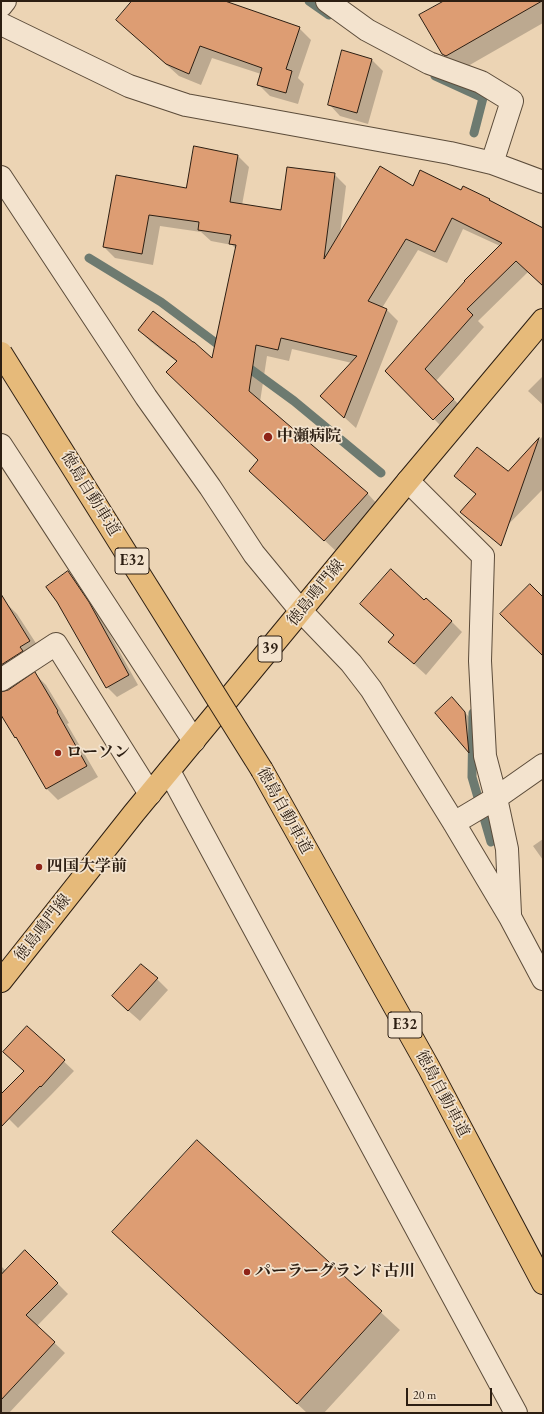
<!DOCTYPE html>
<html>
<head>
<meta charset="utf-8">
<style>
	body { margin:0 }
	#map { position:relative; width:544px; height:1414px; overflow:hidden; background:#ecd4b4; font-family:"EB Garamond",serif }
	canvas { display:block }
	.frame { position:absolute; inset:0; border:2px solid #2c1e12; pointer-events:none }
	.scale { position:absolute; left:406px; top:1388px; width:86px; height:18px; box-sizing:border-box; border:2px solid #2c1e12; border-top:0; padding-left:5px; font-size:12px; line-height:14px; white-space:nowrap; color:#2c1e12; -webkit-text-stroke:3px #f3e3ce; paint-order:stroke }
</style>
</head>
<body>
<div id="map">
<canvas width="544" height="1414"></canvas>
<div class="frame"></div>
<div class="scale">20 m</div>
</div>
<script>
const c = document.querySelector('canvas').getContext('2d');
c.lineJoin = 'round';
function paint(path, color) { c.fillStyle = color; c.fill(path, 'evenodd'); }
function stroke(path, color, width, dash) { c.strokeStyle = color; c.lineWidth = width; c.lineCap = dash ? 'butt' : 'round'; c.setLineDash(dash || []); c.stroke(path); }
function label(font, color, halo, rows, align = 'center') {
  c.font = font + ' "EB Garamond","Noto Serif JP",serif'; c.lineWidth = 3.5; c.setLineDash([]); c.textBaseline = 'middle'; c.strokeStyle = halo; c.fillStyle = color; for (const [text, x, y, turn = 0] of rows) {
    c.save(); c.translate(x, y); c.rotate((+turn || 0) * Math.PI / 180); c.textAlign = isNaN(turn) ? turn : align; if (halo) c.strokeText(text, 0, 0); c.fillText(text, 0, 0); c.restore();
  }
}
paint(new Path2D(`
	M134,1H222L299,28L311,40L298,78L304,84L298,104L270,96L258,84L261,74L212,58L201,85L179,76L117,20Z
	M446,1H543V23L461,70L458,69L443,54Z
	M372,60L383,71L368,124L340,116L329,104Z
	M195,147L238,156L249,167L242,205L282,212L334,174L346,186L340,234L414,187L462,191L463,188L489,200L492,203L543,229V286L528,272L478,321L484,327L436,381L465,411L445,430L386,371L500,246L463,229L447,263L418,250L382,308L386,309L398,321L356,428L333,407L352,363L292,349L289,361L267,356L260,402L368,494L379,506L337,552L250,471L260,461L177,362L151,342L139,330L212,360L236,249L232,245L211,241L201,232L160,226L153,265L115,258L104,247L117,176L187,189Z
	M543,376V405L528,391Z
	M543,436V489L493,540L462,512L477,495L455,476L508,472Z
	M68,572L78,582L98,613L138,685L117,697L107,687Z
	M4,601L17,614L43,654L1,689V602Z
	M424,602L451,621L462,632L426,675L390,642Z
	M35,674L46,685L69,723L67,724L98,777L58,800L47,789L19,740L15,737L1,713V693L8,692Z
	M457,704L470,718L474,757L436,713Z
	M543,839V860L533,846Z
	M157,979L168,990L140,1021L124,1007Z
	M27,1027L74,1071L51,1095L18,1128L1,1111V1096L25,1071Z
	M197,1142L400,1330L324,1413H307L114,1232Z
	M25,1251L68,1294L37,1326L65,1353L9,1413H1V1266L6,1271Z`), '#0003');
stroke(new Path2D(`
	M309,1L329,15
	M435,76L483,98L474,133
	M89,258L161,302L224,349
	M242,363L294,401L381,473
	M473,713L472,777L491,842`), '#6d7a70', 9);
const building = new Path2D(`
	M132,1H225L300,27L286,69L292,71L286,93L257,85L262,68L200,46L189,74L166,64L116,20Z
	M444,1H542L446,56L442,54L419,15Z
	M342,50L372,59L357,113L328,105Z
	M194,146L238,155L230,202L281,210L287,167L335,173L324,259L380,166L413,186L420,170L461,190L463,186L490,199L489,200L543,228V286L516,261L467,309L473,315L425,369L454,399L433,420L385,371L465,281H464L502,243L452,218L435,252L406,239L368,301L387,309L344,418L320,396L357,356L281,338L278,350L256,345L249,391L368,493L324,541L249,471L258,460L166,372L177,361L138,330L153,311L193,342H194L212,358L236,245L229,244L231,235L198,230L199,222L149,215L142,254L103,247L116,175L186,188Z
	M539,438L501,546L460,512L476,494L454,476L477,447L508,471Z
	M391,569L424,600L426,598L452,621L414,664L388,642L394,635L360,604Z
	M68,571L89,602L129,675L106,688L57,602L46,587Z
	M530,584L543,597V656L500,614Z
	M1,594L30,641L20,647L23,651L1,665Z
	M35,672L58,711L57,712L87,766L46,789L16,737L15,738L1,715V692L8,690Z
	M452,697L465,712L469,753L435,713Z
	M141,964L158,978L128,1011L112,996Z
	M27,1026L65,1060L41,1087L40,1086L1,1127V1094L24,1071L3,1052Z
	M197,1140L382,1311L297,1404L112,1232Z
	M25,1250L58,1283L26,1315L55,1342L1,1400V1275Z`);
paint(building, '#dd9d73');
stroke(building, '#2c1e12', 1);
const minor = new Path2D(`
	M327,1L367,30L429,63L481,82L512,101L492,163
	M1,6L5,1
	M1,24L129,86L186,105L450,153L492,163L543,182
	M1,177L146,397L210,487L254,554L301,611L351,663L371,689L454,823L510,917L543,979
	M1,445L194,741
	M408,481L483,556L480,661L485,756L496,798L454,823
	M1,680L56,644L150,794
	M169,771L516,1413
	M510,914L507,849L496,798L543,765`);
const major = new Path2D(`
	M1,981L134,813L408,481L543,320`);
const highway = new Path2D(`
	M262,770L429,1068L543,1283`);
stroke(minor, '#5c4c3a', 24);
stroke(major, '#2c1e12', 24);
stroke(highway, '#2c1e12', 24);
stroke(minor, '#f3e3ce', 22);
stroke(major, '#e6ba7a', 22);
stroke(highway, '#e6ba7a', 22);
const highwayBridge = new Path2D(`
	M1,353L262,770`);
stroke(highwayBridge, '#2c1e12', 24, []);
stroke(highwayBridge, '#e6ba7a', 22);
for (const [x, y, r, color] of [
	[268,437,5,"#8f2418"],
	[58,753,4,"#8f2418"],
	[39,867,4,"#8f2418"],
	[247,1272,4,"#8f2418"]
]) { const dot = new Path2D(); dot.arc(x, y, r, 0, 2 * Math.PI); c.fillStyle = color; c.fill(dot); stroke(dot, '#f3e3ce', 1.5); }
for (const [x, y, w] of [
	[132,561,34],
	[270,649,24],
	[405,1025,34]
]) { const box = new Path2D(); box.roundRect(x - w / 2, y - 13, w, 26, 3); c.fillStyle = '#f3e3ce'; c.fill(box); stroke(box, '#2c1e12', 1); }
label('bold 15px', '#2c1e12', null, [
	["E32",132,561],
	["39",270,649],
	["E32",405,1025]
]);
label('bold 16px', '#2c1e12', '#f3e3ce', [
	["中瀬病院",277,437],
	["ローソン",66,753],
	["四国大学前",47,867],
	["パーラーグランド古川",255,1272]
], 'left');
label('16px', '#2c1e12', '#f3e3ce', [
	["徳島自動車道",90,494,58],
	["徳島鳴門線",316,593,-51],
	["徳島自動車道",284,811,61],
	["徳島鳴門線",43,928,-52],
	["徳島自動車道",442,1094,62]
]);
</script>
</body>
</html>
